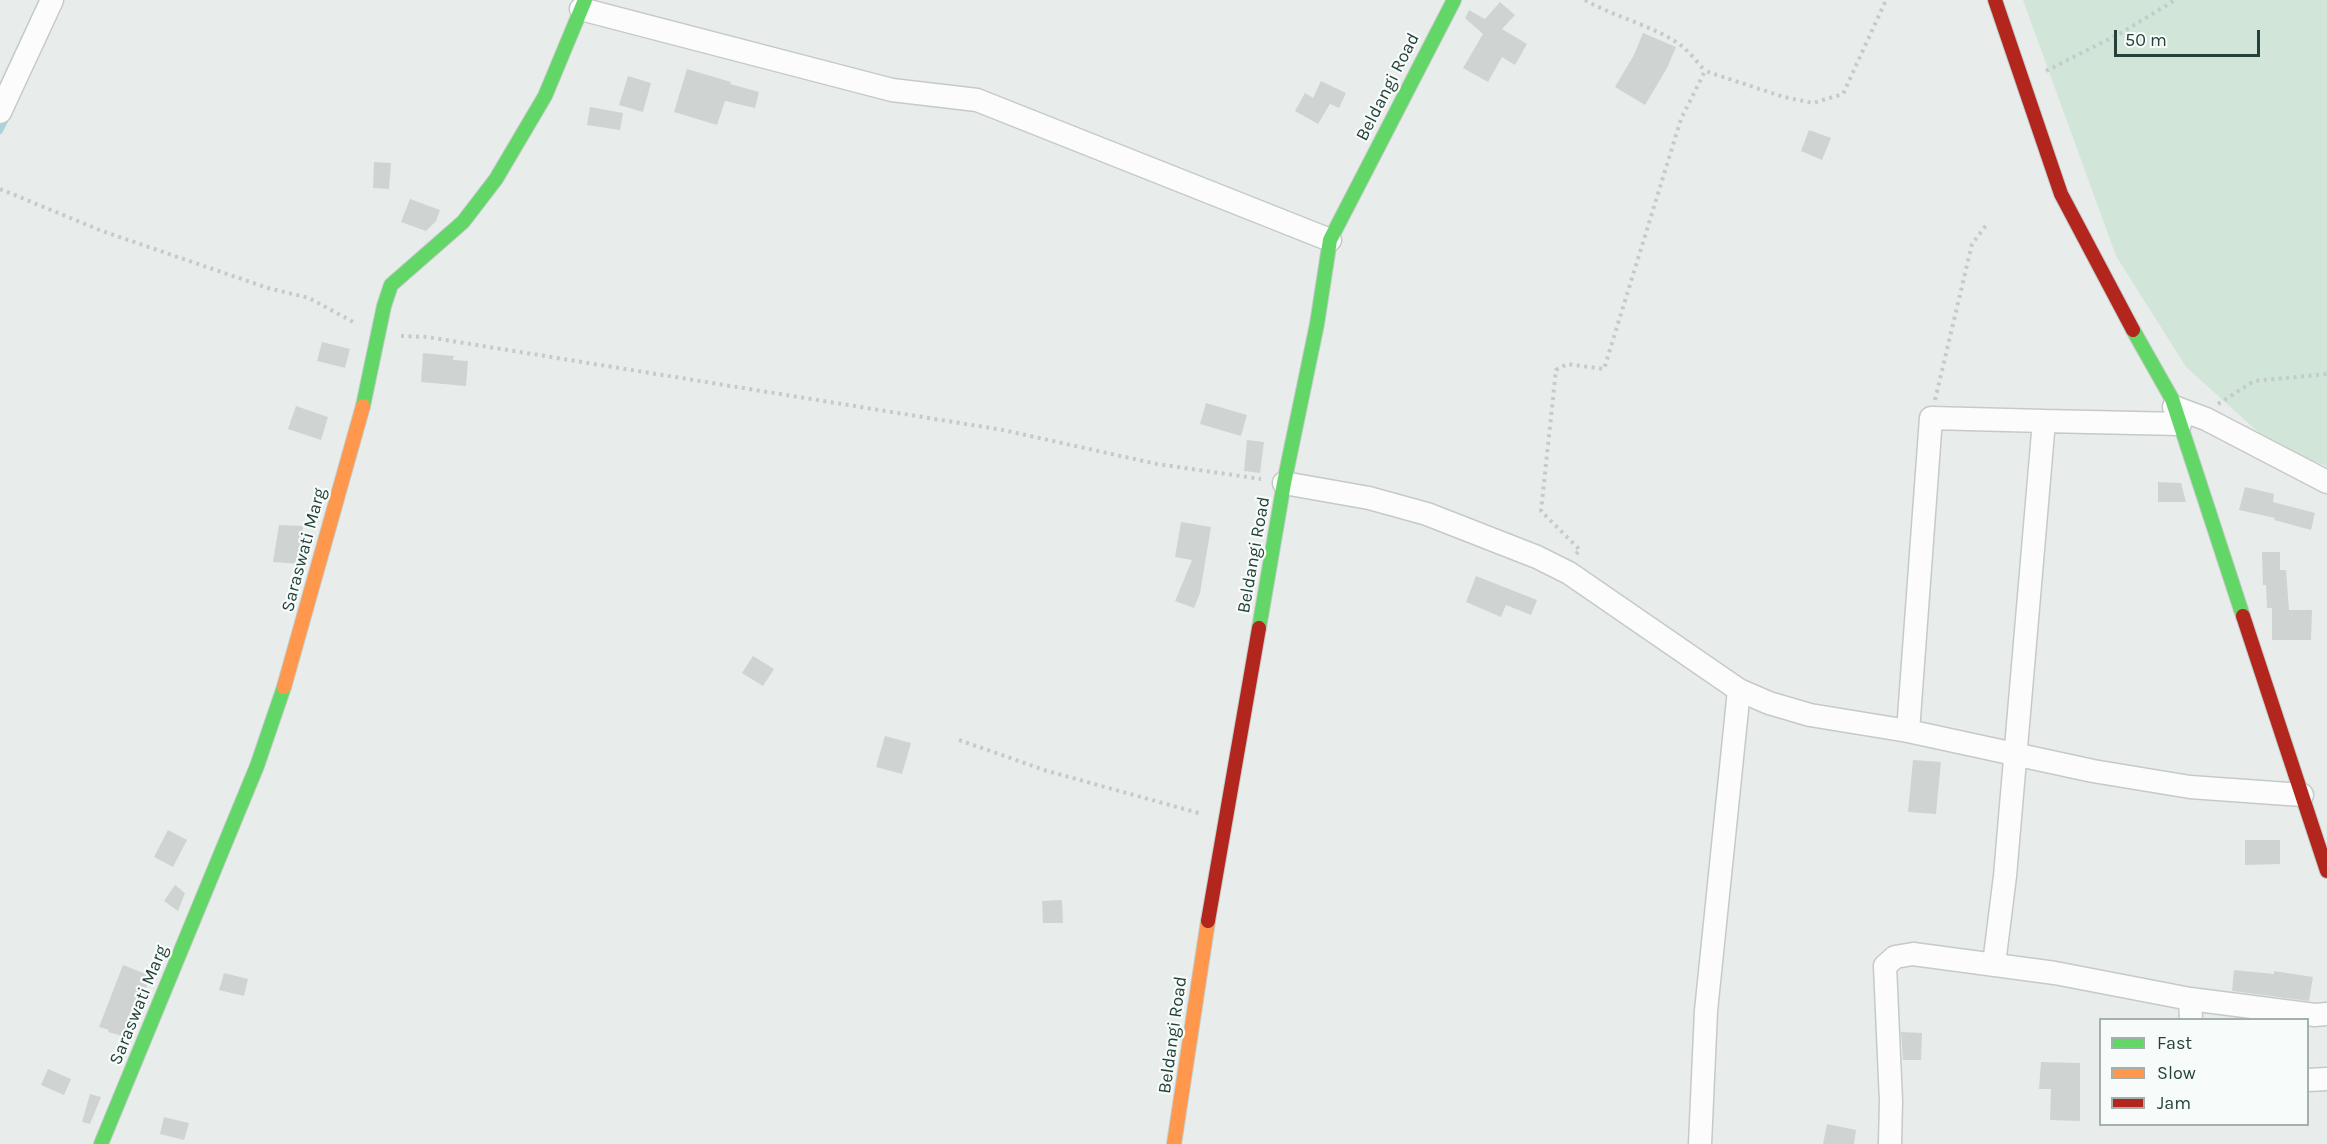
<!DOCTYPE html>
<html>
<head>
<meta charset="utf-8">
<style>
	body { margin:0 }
	#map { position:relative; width:2327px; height:1144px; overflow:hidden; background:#e8edeb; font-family:Karla,sans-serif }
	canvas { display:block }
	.legend { position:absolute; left:2099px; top:1018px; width:210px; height:108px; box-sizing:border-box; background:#f7fbf9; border:2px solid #a3b1ad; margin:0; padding:8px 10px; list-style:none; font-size:18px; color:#24423a }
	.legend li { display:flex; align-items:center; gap:12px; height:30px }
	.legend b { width:30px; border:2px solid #a3b1ad }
	.scale { position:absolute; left:2114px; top:30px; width:146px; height:27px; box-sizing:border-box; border:3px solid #24423a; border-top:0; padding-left:8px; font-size:18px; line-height:21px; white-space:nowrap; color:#24423a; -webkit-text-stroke:4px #f7fbf9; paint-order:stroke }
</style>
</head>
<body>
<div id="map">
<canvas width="2327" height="1144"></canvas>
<ul class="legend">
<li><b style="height:8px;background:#63d668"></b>Fast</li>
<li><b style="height:8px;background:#ff974d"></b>Slow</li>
<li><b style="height:8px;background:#b3261e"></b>Jam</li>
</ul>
<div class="scale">50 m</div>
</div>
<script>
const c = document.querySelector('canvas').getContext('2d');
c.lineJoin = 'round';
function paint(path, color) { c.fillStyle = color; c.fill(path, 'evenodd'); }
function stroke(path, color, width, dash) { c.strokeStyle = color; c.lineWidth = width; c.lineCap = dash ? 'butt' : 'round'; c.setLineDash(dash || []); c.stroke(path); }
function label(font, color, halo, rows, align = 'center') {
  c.font = font + ' Karla,sans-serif'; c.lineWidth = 4.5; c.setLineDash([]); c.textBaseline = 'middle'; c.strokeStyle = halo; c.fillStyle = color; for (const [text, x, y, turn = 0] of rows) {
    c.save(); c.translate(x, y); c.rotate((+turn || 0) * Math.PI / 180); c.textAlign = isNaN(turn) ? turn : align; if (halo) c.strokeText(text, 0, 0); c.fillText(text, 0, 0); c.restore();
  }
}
paint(new Path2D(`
	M2023,0H2327V466L2277,449L2186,367L2116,256Z`), '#d1e6d8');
stroke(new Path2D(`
	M0,131L8,115`), '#a9d4db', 6);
paint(new Path2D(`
	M1500,2L1515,15L1502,29L1527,44L1515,65L1502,57L1488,82L1463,68L1483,34L1465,18L1469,10L1485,19Z
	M1643,33L1676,47L1667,68L1645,105L1615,87L1634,55Z
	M687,69L731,82L730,84L759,92L755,108L725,101L717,125L674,112Z
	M628,76L651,83L643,112L619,105Z
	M1321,81L1346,93L1339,108L1330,104L1318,124L1295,111L1305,93L1313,98Z
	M590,107L623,113L620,130L587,125Z
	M1809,130L1831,138L1822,160L1801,151Z
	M374,162L391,163L389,189L373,188Z
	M410,199L440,210L436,221L426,231L401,222Z
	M322,342L350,349L345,368L317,361Z
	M423,353L454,356L453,360L468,361L466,386L421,382Z
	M1206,403L1247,415L1241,436L1200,424Z
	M296,406L328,417L321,440L288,429Z
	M1247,440L1264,442L1260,473L1244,471Z
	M2158,482L2181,483L2186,502H2158Z
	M2245,487L2274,494L2273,502L2315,513L2311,530L2274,520L2275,518L2239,510Z
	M1181,522L1211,527L1200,593L1194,608L1175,601L1192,560L1175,557Z
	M279,525L303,526L302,548L305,549L300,564L273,562Z
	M2262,552H2280V570H2286L2289,610H2312L2311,640H2272V608H2267L2266,585H2263Z
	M1476,576L1537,600L1531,615L1506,605L1501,617L1466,602Z
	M753,656L774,669L763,686L742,673Z
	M885,736L911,743L902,774L876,767Z
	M1913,760L1941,762L1936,814L1908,812Z
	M168,830L187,840L173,867L154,857Z
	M2245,840H2280V864L2245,865Z
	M175,885L185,893L178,911L164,901Z
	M1062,900L1063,923H1043L1042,901Z
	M123,965L151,976L126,1037L108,1032L109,1030L99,1027Z
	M2234,970L2274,974V971L2313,977L2309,1001L2232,991Z
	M224,973L248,979L244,996L219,990Z
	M1901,1032L1922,1033L1921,1060H1903Z
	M2041,1062L2080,1063V1121L2050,1120L2051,1089H2039Z
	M48,1069L71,1079L64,1095L41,1085Z
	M90,1094L101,1097L90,1124L82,1122Z
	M164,1117L189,1123L184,1140L160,1134Z
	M1827,1124L1856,1130L1854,1144H1823Z`), '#cfd4d2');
const street = new Path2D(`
	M581,9L892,90L977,100L1330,240
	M0,112L52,0
	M2174,407L2206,419L2327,482
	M1284,483L1369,498L1427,514L1537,557L1569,573L1739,690L1769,703L1810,715L1908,731L2093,771L2190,787L2302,795
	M1908,731L1931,418L2044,421
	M1994,964L2005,876L2044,421L2180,424
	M2191,1020L2190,999L2315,1015L2327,1014
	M2308,1080L2327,1079
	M1700,1144L1706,1011L1739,690
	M1890,1144L1891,1101L1885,966L1895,957L1913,954L2055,973L2190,999`);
const fast = new Path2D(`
	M2133,330L2172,399L2243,616
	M363,406L384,306L391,285L463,222L496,179L545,96L585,0
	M1259,628L1284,483L1317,324L1330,240L1454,0
	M101,1144L257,766L284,687`);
const slow = new Path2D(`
	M284,687L363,406
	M1174,1144L1208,921`);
const jam = new Path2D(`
	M1995,0L2061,194L2133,330
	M2243,616L2327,871
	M1208,921L1259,628`);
stroke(street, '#c5cac8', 25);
stroke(fast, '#c3cbc8', 16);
stroke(slow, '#c3cbc8', 16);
stroke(jam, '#c3cbc8', 16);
stroke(new Path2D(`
	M1585,0C1614,17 1658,27 1683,47C1691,54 1698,63 1705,71
	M2046,71L2121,33L2175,0
	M0,189L102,231L268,288L309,298L355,323
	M401,336L427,337L1003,430L1157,464L1261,479
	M1935,400L1972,244L1987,224
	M2218,404L2254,381L2327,374
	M1576,554L1580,550L1541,511L1556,370L1567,364L1604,369L1681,119L1705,71L1784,97L1813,103L1843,94L1886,0
	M959,740L1044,770L1202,814`), '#c3ccca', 4, [3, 4.5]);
stroke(street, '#fcfcfc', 22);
stroke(fast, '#63d668', 14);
stroke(slow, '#ff974d', 14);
stroke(jam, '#b3261e', 14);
label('18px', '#24423a', '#f7fbf9', [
	["Beldangi Road",1388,87,-63],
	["Saraswati Marg",304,550,-75],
	["Beldangi Road",1254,555,-80],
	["Saraswati Marg",139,1005,-68],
	["Beldangi Road",1173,1035,-82]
]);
</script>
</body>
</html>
